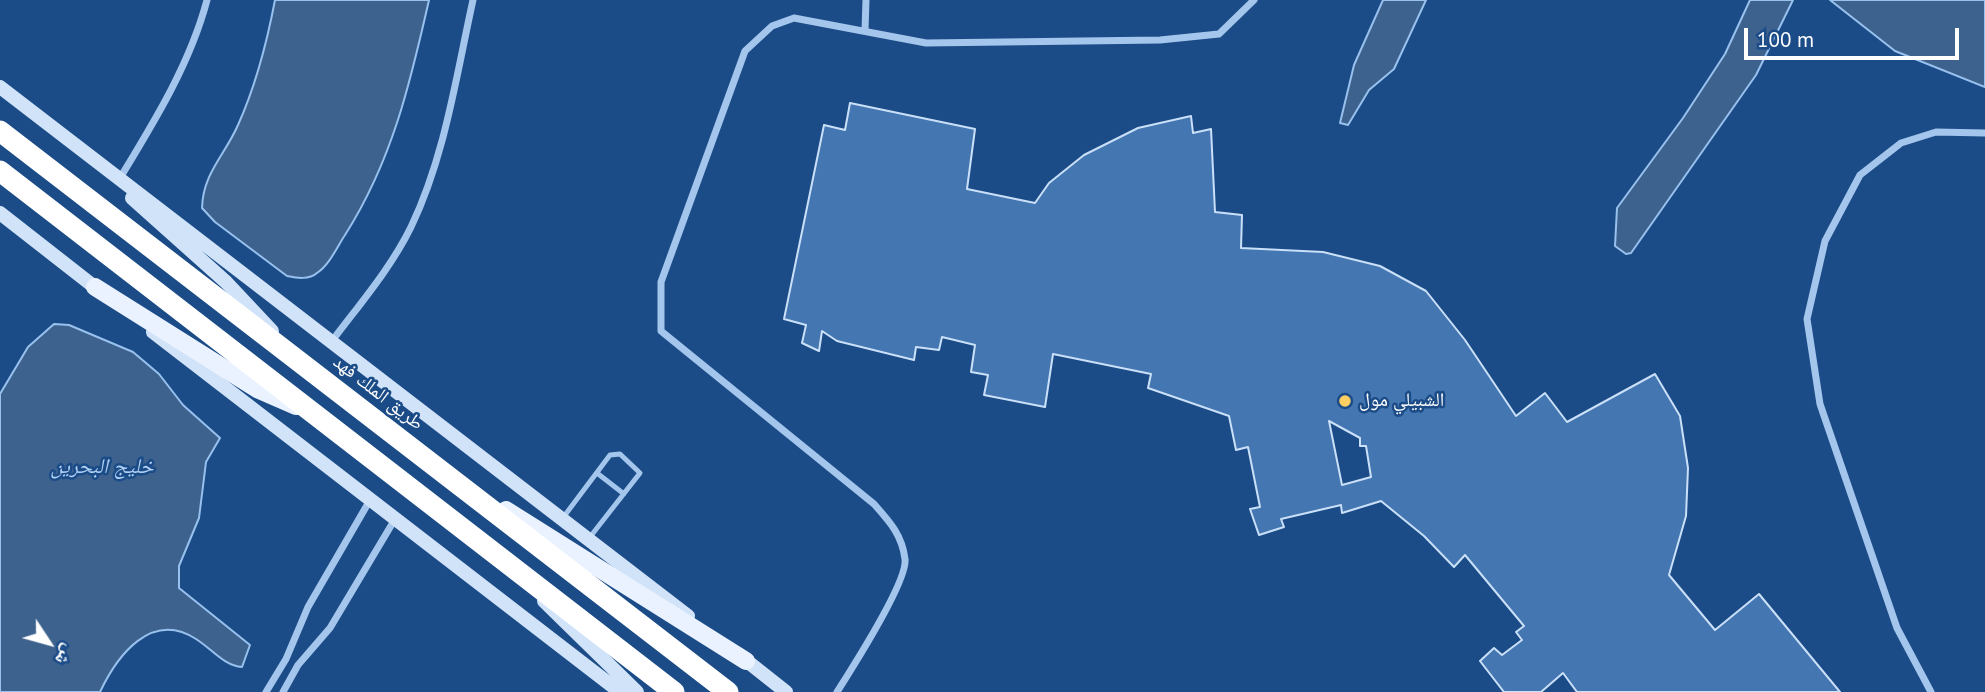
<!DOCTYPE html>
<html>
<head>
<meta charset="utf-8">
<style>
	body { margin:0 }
	#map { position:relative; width:1985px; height:692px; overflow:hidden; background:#1b4c88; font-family:"PT Sans","Noto Naskh Arabic",sans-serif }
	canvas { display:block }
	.north { position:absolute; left:14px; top:608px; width:70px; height:70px; -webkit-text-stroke:5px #1b4c88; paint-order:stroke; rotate:126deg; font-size:19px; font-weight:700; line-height:28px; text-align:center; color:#fff }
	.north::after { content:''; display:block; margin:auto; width:24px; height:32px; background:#fff; clip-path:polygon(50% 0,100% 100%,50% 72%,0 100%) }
	.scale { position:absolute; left:1744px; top:28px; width:215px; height:32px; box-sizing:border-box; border:4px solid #fff; border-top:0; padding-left:9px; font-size:21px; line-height:24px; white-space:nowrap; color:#fff; -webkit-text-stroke:5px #1b4c88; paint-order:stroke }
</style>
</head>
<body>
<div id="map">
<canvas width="1985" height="692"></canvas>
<div class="north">ش</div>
<div class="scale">100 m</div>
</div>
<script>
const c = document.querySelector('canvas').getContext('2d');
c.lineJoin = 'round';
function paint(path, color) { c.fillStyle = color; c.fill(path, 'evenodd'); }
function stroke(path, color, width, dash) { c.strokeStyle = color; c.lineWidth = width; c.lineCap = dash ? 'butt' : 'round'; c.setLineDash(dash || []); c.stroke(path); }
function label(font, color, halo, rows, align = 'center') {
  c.font = font + ' "PT Sans","Noto Naskh Arabic",sans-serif'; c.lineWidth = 5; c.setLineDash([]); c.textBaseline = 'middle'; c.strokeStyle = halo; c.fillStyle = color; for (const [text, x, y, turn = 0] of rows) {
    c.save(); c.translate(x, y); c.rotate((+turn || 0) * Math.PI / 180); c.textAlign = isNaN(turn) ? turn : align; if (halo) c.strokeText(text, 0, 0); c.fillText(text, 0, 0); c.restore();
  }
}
const water = new Path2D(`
	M275,0H429C410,84 392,161 345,235C337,247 330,264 317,273C309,280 297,278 287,276L215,222L202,208C203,173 225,155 238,125C256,85 267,42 275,0Z
	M1383,0H1426L1394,69L1369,90L1348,125L1340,123L1354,65Z
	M1750,0H1793L1756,75L1631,253L1626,254L1615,246L1617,208L1683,118L1725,54Z
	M1830,0H1985V87L1895,51Z
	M54,324L69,325L133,352L159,374L183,405L220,438L206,462L199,518L179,566V588L250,645L242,667C224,666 212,649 196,639C151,610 117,656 100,692H0V394L28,347Z`);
paint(water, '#3e628e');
stroke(water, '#98c1ee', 2);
const building = new Path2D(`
	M850,103L975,129L967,189L1035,203L1049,183L1084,155L1138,128L1191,116L1193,133L1211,129L1215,212L1242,215L1241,248L1323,252L1380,266L1426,291L1465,340L1516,416L1545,393L1567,422L1655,374L1680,416L1688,468L1686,516L1669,575L1715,630L1759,594L1840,692H1577L1563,673L1541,692H1504L1480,661L1494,648L1502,655L1522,640L1516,632L1524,626L1465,555L1454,567L1424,536L1381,501L1342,513L1341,505L1281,519L1284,527L1259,535L1250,509L1260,507L1248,447L1236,450L1229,416L1148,388L1151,374L1053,354L1045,407L984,395L988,375L971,372L975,345L942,337L939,350L916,347L914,360L837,341L822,331L819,351L802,343L806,325L784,319L824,125L845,130ZM1329,421L1360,438V446H1366L1371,477L1342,485Z`);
paint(building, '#4476b1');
stroke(building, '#cae0f9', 2);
stroke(new Path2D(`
	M597,473L624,494
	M562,519L610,455L620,454L640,473L590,537`), '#a5c6ec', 5);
stroke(new Path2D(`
	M865,30L866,0
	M120,178C154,122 190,64 207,0
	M332,341C359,305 391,268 411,227C445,156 456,77 473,0
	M266,692L286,659L308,607L370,500
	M283,692L298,665L330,628L395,519
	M837,692C851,670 908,581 905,559C902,535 890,522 874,504L661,331V282L745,51L772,26L794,18L926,43L1160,40L1219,34L1254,0
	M1931,692L1897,628L1820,404L1807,319L1825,241L1860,175L1901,143L1936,132L1985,133`), '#a5c6ec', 7);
stroke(new Path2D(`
	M0,87L688,616
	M132,198L226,282L272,331
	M0,213L101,292
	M153,332L620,692
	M544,601L637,692
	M738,654L786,692`), '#d1e3f9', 14);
stroke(new Path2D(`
	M95,287L257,389L296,406
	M506,510L746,661`), '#eaf2ff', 18);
stroke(new Path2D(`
	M0,131L728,692
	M0,171L674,692`), '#fff', 21);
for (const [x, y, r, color] of [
	[1345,401,7,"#fdce62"]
]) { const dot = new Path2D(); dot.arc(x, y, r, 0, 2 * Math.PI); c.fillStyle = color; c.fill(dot); stroke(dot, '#1b4c88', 2.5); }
label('19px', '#fff', '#1b4c88', [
	["طريق الملك فهد",378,393,38]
]);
label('19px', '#fff', '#1b4c88', [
	["الشبيلي مول",1359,401]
], 'left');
label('italic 21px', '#b0d0f3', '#1b4c88', [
	["خليج البحرين",102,467]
]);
</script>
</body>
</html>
